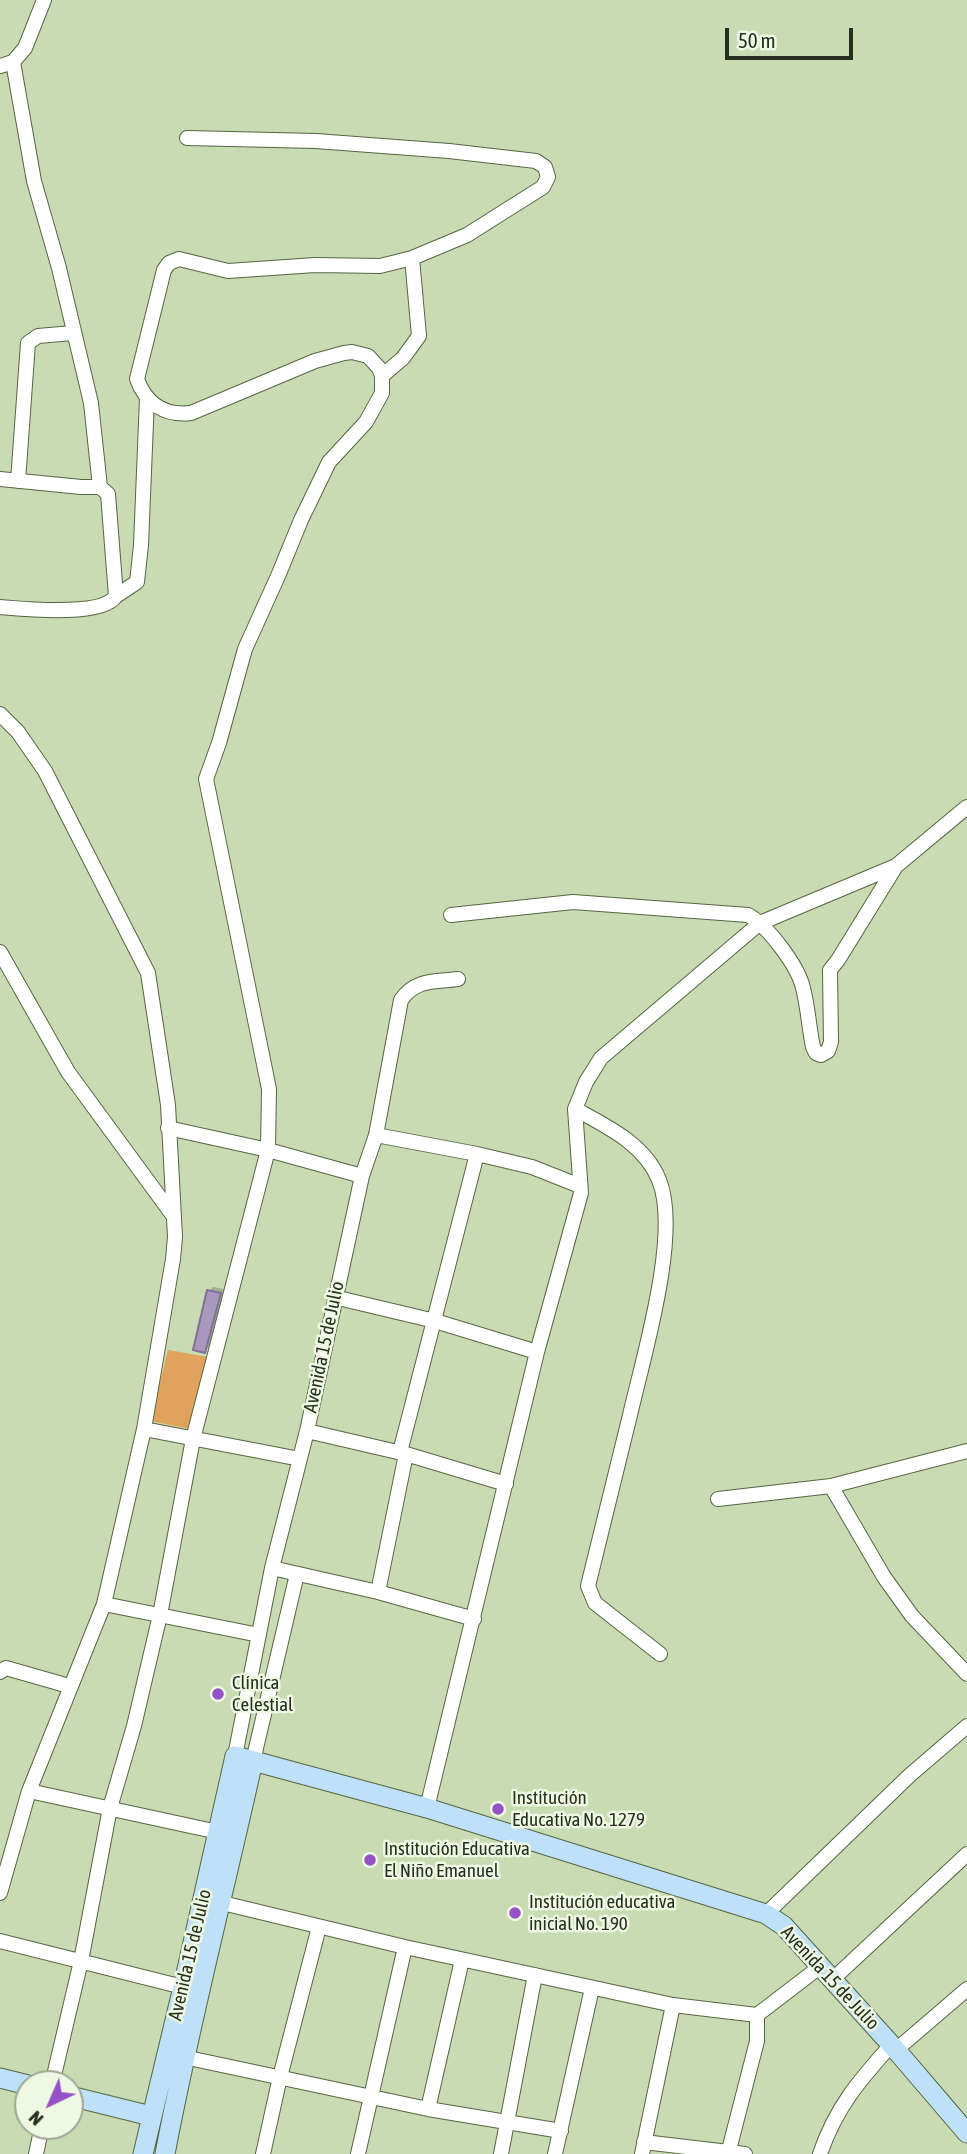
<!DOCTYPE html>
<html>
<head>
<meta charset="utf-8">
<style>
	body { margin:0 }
	#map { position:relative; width:967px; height:2154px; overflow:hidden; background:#c8dbb2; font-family:"Asap Condensed",sans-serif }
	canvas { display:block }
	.north { position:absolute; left:14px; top:2070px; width:70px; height:70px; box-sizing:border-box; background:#eef8e3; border:2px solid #9fa895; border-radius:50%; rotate:224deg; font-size:19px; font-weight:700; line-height:28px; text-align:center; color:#282f20 }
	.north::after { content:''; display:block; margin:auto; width:24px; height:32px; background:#9552c7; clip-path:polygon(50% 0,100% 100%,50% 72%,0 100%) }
	.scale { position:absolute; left:725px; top:28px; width:128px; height:32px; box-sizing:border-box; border:4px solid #282f20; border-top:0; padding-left:9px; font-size:21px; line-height:24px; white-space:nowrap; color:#282f20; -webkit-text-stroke:5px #eef8e3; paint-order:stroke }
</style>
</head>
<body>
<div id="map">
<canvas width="967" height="2154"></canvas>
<div class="north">N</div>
<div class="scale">50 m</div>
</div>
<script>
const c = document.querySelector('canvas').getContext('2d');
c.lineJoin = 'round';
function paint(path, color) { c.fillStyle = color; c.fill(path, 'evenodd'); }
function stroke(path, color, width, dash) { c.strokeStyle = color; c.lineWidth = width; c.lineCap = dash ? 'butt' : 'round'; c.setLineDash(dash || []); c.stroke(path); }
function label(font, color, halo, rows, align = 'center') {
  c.font = font + ' "Asap Condensed",sans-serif'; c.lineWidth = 5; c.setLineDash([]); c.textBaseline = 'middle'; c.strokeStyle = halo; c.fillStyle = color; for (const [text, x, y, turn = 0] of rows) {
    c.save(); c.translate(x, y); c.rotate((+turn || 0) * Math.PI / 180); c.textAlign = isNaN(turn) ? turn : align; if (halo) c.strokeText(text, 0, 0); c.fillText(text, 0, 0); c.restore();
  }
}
paint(new Path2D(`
	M168,1350L208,1357L190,1429L150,1421Z`), '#e1a25b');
paint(new Path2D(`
	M213,1287L224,1289L209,1347L205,1351L209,1291Z`), '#0003');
const building = new Path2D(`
	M207,1290L221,1293L205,1353L193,1350Z`);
paint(building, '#aa97bd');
stroke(building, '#837195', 2);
const street = new Path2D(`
	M13,62L25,48L44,0
	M0,66L13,62L34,181L59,268L91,403L100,487
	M382,376L403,358L419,336L412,258
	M0,479L81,487H100L108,494L116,596C102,617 25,609 0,607
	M18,481L28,343L38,336L73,333
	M116,596L137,582L141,545L147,398
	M0,714L18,732L45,771L148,973L168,1105L175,1237L173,1259L144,1429L104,1604L29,1791L0,1893
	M451,915L573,902L748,915C768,926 798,966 803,988C808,1007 809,1028 813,1047L816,1053L821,1055L828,1051L831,1042L830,970L838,960L896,866
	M0,952L68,1072L172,1214
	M575,1109C606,1126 645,1144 659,1180C681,1233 643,1358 630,1415C616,1472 602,1529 588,1586L595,1603L660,1654
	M168,1128L268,1150L362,1176
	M376,1135L477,1154L532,1167L580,1186
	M334,1297L435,1321L537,1352
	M144,1429L300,1459
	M307,1431L406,1454L506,1484
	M400,1452L477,1154
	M831,1486L884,1577L912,1616L967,1674
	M718,1499L831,1486L967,1451
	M272,1568L378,1592L474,1619
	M378,1592L406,1454
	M104,1604L259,1635
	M0,1672L6,1668L69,1686
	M235,1756L272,1568L307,1431L362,1176L376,1135L401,1000C415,979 435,982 458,979
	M253,1761L297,1574
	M29,1791L218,1832
	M427,1808L537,1352L581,1193L575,1109L586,1082L601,1058L760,923L896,866L967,807
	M214,1901L405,1947L673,2005L757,2015L821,1966
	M766,1914L910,1775L967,1726
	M0,1941L183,1987
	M833,1979L967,1854
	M896,2050L967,1989
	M179,2056L428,2109L561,2131
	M52,2084L81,1961L110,1808L134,1726L160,1615L193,1439L268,1150L269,1089L206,779L219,743L245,649L278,576L301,520L329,462L366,422L382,393V376L379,368L368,356L352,352L344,353L315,361L191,413C165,416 146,404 137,379L164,270L169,263L179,259L228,271L315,265L380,266L412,258L467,235L543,187L548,177L545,167L536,161L449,151L316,141L187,138
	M428,2109L462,1960
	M644,2142L745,2154
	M36,2154L42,2126
	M263,2154L280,2077L319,1927
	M358,2154L405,1947
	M501,2154L535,1975
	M555,2154L592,1988
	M642,2154L673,2005
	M728,2154L757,2041V2015
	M820,2154C836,2107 859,2081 891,2045`);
const secondary = new Path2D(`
	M0,2078L28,2085
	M70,2096L151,2116
	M143,2154L183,1987L235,1756L427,1808L766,1914L784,1926L896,2050L967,2133
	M165,2154C190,2022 224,1892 253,1761`);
stroke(street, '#566642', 16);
stroke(secondary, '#566642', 21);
stroke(street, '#fff', 14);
stroke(secondary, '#bfe0f9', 19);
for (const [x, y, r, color] of [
	[218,1694,7,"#9552c7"],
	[498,1809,7,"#9552c7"],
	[370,1860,7,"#9552c7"],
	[515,1913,7,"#9552c7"]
]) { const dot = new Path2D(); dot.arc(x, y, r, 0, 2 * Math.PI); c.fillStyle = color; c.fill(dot); stroke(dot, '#eef8e3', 2.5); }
label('19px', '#282f20', '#eef8e3', [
	["Avenida 15 de Julio",324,1347,-78],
	["Avenida 15 de Julio",190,1955,-77],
	["Avenida 15 de Julio",830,1978,47]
]);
label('19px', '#282f20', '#eef8e3', [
	["Clínica",232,1683],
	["Celestial",232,1705],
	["Institución",512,1798],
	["Educativa No. 1279",512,1820],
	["Institución Educativa",384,1849],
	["El Niño Emanuel",384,1871],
	["Institución educativa",529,1902],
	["inicial No. 190",529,1924]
], 'left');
</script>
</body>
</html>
